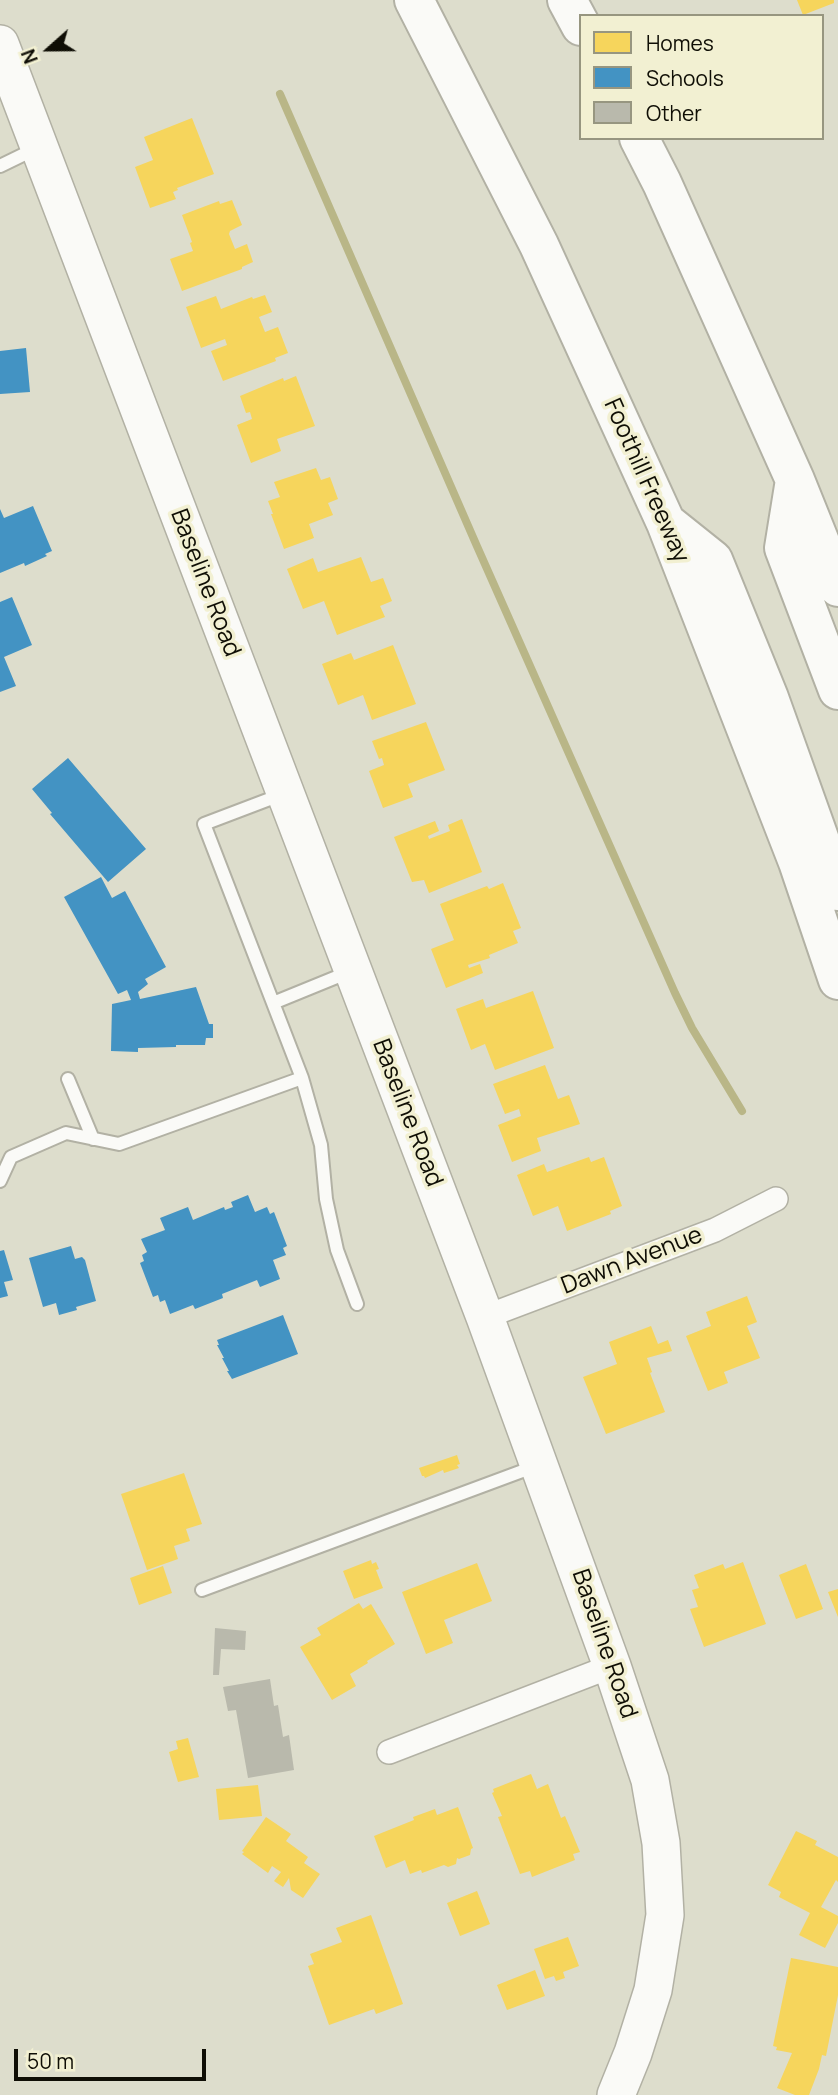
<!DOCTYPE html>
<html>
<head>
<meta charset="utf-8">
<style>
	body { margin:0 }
	#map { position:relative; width:838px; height:2095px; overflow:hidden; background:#ddc; font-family:Manrope,sans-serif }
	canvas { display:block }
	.legend { position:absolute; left:579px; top:14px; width:245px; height:126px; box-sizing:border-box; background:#f2f0d2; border:2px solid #979680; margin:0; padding:9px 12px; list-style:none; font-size:21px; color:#0f0e05 }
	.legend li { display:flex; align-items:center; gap:14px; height:35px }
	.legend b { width:35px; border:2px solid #979680 }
	.north { position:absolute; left:14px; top:14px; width:70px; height:70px; -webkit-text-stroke:5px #f2f0d2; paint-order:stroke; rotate:249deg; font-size:19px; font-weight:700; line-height:28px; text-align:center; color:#0f0e05 }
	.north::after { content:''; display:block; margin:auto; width:24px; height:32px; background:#0f0e05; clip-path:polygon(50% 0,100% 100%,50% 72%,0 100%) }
	.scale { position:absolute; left:14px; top:2049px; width:192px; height:32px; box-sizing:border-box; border:4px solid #0f0e05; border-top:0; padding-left:9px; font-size:21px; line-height:24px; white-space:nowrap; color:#0f0e05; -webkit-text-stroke:5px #f2f0d2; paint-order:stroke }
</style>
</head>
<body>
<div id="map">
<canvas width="838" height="2095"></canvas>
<ul class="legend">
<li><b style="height:19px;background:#f6d55c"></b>Homes</li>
<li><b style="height:19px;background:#4393c3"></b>Schools</li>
<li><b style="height:19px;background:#b9b9ac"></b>Other</li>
</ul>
<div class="north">N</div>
<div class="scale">50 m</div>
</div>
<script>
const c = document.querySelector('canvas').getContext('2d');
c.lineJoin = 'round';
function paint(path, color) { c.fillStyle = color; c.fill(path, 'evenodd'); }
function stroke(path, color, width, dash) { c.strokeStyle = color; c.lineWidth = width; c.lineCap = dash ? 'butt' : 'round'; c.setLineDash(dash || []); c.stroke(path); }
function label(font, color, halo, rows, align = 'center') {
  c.font = font + ' Manrope,sans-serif'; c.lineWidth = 7; c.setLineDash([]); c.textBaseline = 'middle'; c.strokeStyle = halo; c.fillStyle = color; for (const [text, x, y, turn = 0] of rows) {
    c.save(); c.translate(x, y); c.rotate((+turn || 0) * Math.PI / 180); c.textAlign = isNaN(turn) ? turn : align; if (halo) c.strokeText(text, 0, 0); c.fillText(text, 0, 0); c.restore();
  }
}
paint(new Path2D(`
	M797,0H834V3L803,15Z
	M192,118L214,174L177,188L178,190L173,192L176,199L150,208L135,167L153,160L144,137Z
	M232,200L242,225L230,231L229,234L235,249L247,244L253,262L242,267V269L182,291L170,259L193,251L190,243L192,242L182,215L219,201L220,204Z
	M265,295L272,312L259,317L265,332L278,327L288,353L275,358L276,361L223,381L211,351L227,345L225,339L201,348L186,307L216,296L221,309L252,297L253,299Z
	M296,376L315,426L277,439L281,451L251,463L237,425L252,419L250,412L246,413L240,396L283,378L284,381Z
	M316,468L321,480L330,477L338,499L328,503L333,515L309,524L314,538L284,549L271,514H273L268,501L280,497L274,482Z
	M361,557L371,582L383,578L392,601L380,606L385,617L337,635L324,601L303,609L287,569L313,558L318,572Z
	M393,645L416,704L372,720L363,695L338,705L322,664L351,653L354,660Z
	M426,722L445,770L408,784L413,797L383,808L369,771L384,765L382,758L379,759L372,741Z
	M462,819L482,872L429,893L424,880L412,882L394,837L435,821L439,831L428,836L429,839L450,831L448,825Z
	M503,883L521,928L513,931L518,943L489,955L490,958L468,965L469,968L480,964L483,973L446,988L431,949L454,940L440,904L487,886L489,889Z
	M533,991L554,1048L495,1070L485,1044L471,1050L456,1009L483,999L486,1008Z
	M545,1065L558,1099L569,1095L580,1124L537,1138L541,1151L512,1162L498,1125L521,1116L519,1109L505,1114L493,1084Z
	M589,1157L591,1162L604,1157L622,1206L610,1211L611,1214L567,1231L558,1206L533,1216L517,1175L544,1164L547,1172Z
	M747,1296L757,1322L747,1326L760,1358L724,1372L728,1383L708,1391L686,1336L711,1326L706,1312Z
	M651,1326L658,1344L668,1340L672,1351L647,1358L652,1372L650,1373L665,1412L606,1434L583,1377L617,1364L609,1342Z
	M457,1455L460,1464L457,1465L459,1468L444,1473L443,1470L425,1478L424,1476H422L419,1468Z
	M184,1473L202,1524L186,1529L190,1541L174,1546L178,1559L147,1570L121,1494Z
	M371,1560L372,1564L376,1562L379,1569L376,1570L383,1588L354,1599L343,1571Z
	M743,1562L766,1624L704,1647L690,1609L698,1607L692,1590L699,1588L694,1575L723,1564L725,1569Z
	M477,1563L492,1601L444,1620L453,1643L426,1654L402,1592Z
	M806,1564L823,1609L796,1619L779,1575Z
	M163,1566L172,1593L139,1605L130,1578Z
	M838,1589V1617L828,1592Z
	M359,1603L363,1609L371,1604L395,1644L367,1661L368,1663L350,1674L356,1686L332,1700L300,1647L321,1635L317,1628Z
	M188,1738L199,1777L178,1782L169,1752L178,1749L176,1741Z
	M531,1774L537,1789L548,1784L561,1818L565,1816L580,1852L573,1854L575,1860L532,1877L530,1871L520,1874L498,1817L502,1816L492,1793L494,1792L493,1789Z
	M258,1785L262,1816L219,1820L216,1789Z
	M458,1807L473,1848L471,1849L470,1855L459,1859L457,1858L456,1864L448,1867L444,1865L422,1873L421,1870L410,1874L405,1860L386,1868L374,1836L414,1820L413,1817L435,1809L437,1815Z
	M266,1817L291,1834L286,1841L308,1857L304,1863L320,1874L303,1898L291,1890L289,1878L283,1887L274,1881L281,1872L272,1866L268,1873L242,1854L244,1852L242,1851Z
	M796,1831L817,1841L815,1845L838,1857V1882L836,1880L821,1907L838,1916V1923L825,1948L799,1935L810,1913L779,1897L781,1892L768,1885Z
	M477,1891L490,1924L460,1936L447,1903Z
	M371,1915L403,2004L376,2014L374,2009L329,2025L308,1966L314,1964L310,1954L342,1942L336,1928Z
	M568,1937L579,1966L563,1972L565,1978L556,1981L554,1976L545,1979L534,1949Z
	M791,1958L838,1967V1995L826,2056L822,2055L819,2069L809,2095H795L777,2088L792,2053L776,2050L777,2047L773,2046Z
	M535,1970L545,1996L507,2010L497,1985Z`), '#f6d55c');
paint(new Path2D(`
	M26,348L30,392L0,394V351Z
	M33,506L52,551L45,554L47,556L25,566L24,563L0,573V509L4,518Z
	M12,597L32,645L4,657L16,686L0,692V602Z
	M68,758L146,849L108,882L50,814L52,813L32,789Z
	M101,877L112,898L125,891L166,967L145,979L148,984L138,992L140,999L196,987L209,1024H213V1038H206L205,1045H176V1047L138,1048V1052L111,1051L112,1004L131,1000L127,990L118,994L64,897Z
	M248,1195L255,1212L267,1207L270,1214L274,1212L287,1246L283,1248L286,1255L273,1260L280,1279L260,1287L257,1280L222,1294L223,1298L195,1309L193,1305L170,1314L165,1300L160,1302L158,1295L153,1297L140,1263L144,1261L142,1255L147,1252L141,1239L165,1230L160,1218L188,1207L193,1220L224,1207L225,1210L233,1207L231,1202Z
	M71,1246L75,1259L82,1257L85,1260L96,1301L76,1307L77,1310L59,1315L56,1303L43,1307L29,1258Z
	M4,1250L13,1280L4,1282L8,1296L0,1298V1251Z
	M283,1315L298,1354L232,1379L227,1371H229L222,1358H224L217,1345H219L217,1340Z`), '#4393c3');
stroke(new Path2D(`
	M280,94L476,544L675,993L692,1028L742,1111`), '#b9b687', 8);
paint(new Path2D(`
	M215,1628L246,1631L245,1650L221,1649L219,1675H213Z
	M270,1679L274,1706L278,1705L283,1737L289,1735L294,1770L248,1778L236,1710L228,1711L223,1687Z`), '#b9b9ac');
const service = new Path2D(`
	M0,166L37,148
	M273,1003L349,972
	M302,1078L321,1145L326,1199L337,1250L357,1304
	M68,1079L93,1139
	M0,1181L11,1157L66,1133L119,1144L302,1078L204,824L283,794
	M202,1590L536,1466`);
const minor = new Path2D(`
	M485,1317L715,1230L776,1199
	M389,1752L612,1666`);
const primary = new Path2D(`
	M0,44L485,1317L612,1666L650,1780L661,1843L665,1915L653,1990L633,2053L616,2095`);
const motorway = new Path2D(`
	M414,0L539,245L666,523L798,862L838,980
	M567,0L581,26
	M639,138L662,183L795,480L838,587
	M795,480L784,548L838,690
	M668,524L713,560L769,698L838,891`);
stroke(service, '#b2b1a4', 16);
stroke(minor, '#b2b1a4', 26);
stroke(primary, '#b2b1a4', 40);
stroke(motorway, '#b2b1a4', 42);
stroke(service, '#fafaf7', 12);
stroke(minor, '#fafaf7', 23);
stroke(primary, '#fafaf7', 37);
stroke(motorway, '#fafaf7', 38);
label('24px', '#0f0e05', '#f2f0d2', [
	["Foothill Freeway",646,481,66],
	["Baseline Road",205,583,69],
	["Baseline Road",407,1113,69],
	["Dawn Avenue",632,1261,-21],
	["Baseline Road",604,1644,71]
]);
</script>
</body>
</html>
